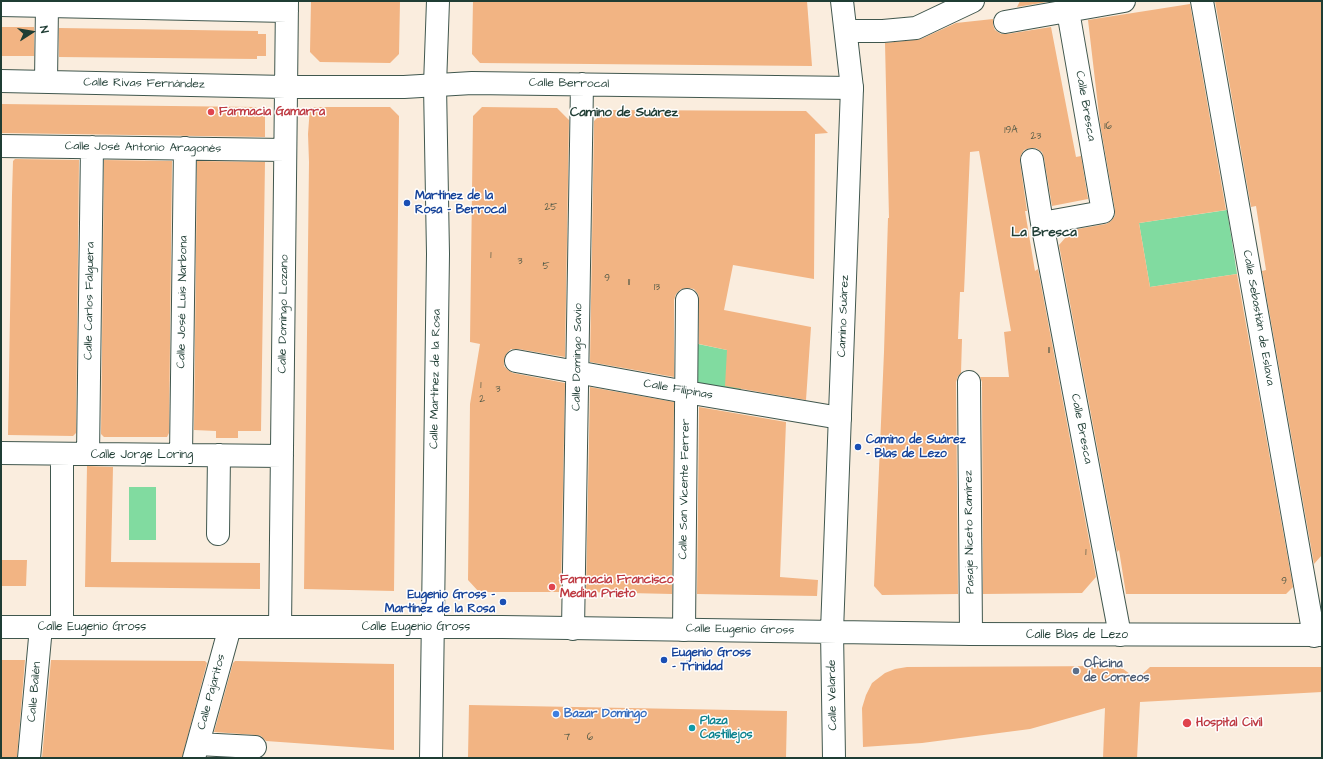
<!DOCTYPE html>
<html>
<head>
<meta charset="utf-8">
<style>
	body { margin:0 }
	#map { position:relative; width:1323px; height:759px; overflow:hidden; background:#faedde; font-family:"Architects Daughter",sans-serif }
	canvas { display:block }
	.frame { position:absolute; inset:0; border:2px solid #1f3d34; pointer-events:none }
	.north { position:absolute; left:12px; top:12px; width:40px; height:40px; -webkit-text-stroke:3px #fff; paint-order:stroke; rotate:78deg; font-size:11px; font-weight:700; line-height:16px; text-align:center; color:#1f3d34 }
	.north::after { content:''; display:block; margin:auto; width:14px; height:18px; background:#1f3d34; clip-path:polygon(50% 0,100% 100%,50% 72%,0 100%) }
</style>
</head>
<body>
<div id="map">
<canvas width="1323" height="759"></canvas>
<div class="frame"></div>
<div class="north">N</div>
</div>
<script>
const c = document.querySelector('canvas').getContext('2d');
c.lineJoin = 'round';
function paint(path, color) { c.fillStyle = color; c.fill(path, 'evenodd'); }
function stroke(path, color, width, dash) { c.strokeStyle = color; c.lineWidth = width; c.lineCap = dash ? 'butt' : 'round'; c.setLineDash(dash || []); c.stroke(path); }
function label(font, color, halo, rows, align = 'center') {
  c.font = font + ' "Architects Daughter",sans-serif'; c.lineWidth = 3; c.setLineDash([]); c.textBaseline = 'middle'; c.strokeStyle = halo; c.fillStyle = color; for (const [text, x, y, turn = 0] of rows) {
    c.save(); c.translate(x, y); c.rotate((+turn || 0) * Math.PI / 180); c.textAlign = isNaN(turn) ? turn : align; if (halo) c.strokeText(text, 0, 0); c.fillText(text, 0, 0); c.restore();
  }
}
paint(new Path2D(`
	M1227,210L1237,274L1150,287L1139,223Z
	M698,344L727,350L741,381V391L697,385Z
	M129,487H156V540H129Z`), '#81dba0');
paint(new Path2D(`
	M311,1H400L399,54L390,63L320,62L310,52Z
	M473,1H807L812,66L480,63L472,54Z
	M1020,1H1046L1047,2L1017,7Z
	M1215,1H1322V555L1314,564L1262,271L1266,270L1256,206L1251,207Z
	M1190,4L1226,210L1139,223L1150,287L1237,274L1293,587L1286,594H1126L1119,550L1117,552L1059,245L1072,230L1106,224L1111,221L1115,216V210L1100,123L1088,20Z
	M993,19V25L995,30L1001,34H1007L1051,27L1076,157L1081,156L1088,199L1052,206L1044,158L1042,152L1036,148H1030L1024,150L1021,155L1020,162L1027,211H1025L1035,271L1038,269L1096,577L1082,593L983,594L982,382L980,377H1009L1004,332L1011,331L979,151L970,152L964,292H960L958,339H962L961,373L958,376L956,382L958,594L882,595L874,586L884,352L888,218H889L885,43L921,39L956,23Z
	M1,27H34V56H1Z
	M59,28L258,31V34H266V56H257V59L59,57Z
	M1,104L256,107L257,110H265V137L1,133Z
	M310,107H390L399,116L394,591L304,589L309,162L308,134Z
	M482,107L557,108L569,120L565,357L518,349H511L507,353L504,359V366L508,370L513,373L565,383L561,592H479L468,580L470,404L480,344L470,342L473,116Z
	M605,110L806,111L828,133L815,134L814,279L733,265L724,310L811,327L806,400L725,386L727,350L699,344V300L698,294L694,289L688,288L681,289L676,294L674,300V377L590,362L594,121Z
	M15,159L79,160L76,433L73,436L8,435L12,195L13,161Z
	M104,160L172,161L169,433L167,437H104L101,434Z
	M197,161L265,162L261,431H238V438H216V431L194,430Z
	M590,387L674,402L672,594L586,592Z
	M699,407L786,422L780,577L818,580L817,596L697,594Z
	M87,466L113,467L111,562L260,563V589L85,587Z
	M1,560H27L26,586H1Z
	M1,660H25L17,758H1Z
	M51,660L205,661L207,663L182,758H42Z
	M235,661L394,664V750L266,741L261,736L256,735L214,732L233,663Z
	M1119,666L1137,679L1150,667H1322V692L1140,702L1137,758H1103L1105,708L1030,729L922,743L863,747L862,708L866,695L872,683L885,673L895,669L907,667Z
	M469,705L787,711L786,758L468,757Z`), '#f2b483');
const minor = new Path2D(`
	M1202,1L1314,636
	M1,5L287,11
	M1068,11L1103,212L1042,223L1120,635
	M1005,22L1124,1
	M846,31H883L916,28L973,1
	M1,81L286,87H404L472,83L852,88
	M46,81L47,6
	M1,146L285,150
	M1032,160L1042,223
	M516,361L686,392L840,418
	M969,382L971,634
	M1,453L282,456
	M88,454L92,147
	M181,455L185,148
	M218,534L219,455
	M62,627V454
	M280,627L287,1
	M573,629L582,84
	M684,630L687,300
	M198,744L255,747
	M29,758L41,627
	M194,758L230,627`);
const major = new Path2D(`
	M1,627H502L971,634L1322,635
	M431,758L438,254L435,85L438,1
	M834,758L832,631L852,88L842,1`);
stroke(minor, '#40574e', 24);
stroke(major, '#40574e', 24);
stroke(minor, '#fff', 22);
stroke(major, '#fff', 22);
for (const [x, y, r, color] of [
	[211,112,4,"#e0444e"],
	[407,203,4,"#1a4fb4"],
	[858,447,4,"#1a4fb4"],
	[552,587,4,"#e0444e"],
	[503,602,4,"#1a4fb4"],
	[664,660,4,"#1a4fb4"],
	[1076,671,4,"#5c6f8a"],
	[556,714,4,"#3f7fe0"],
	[1187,723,5,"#e0444e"],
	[692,728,4,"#0f9aa8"]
]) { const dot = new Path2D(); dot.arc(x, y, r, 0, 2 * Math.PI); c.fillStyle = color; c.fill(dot); stroke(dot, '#fff', 1.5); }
label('10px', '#545b48', null, [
	["16",1108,127],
	["19A",1011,131],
	["23",1036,137],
	["25",551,208],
	["1",491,256],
	["3",520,262],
	["5",546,267],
	["9",607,279],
	["11",629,283],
	["13",657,288],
	["11",1049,351],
	["1",481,386],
	["3",498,390],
	["2",482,400],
	["1",1086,553],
	["9",1284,582],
	["7",567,738],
	["6",590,738]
]);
label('12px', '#1f3d34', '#fff', [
	["Calle Rivas Fernández",144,84,1],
	["Calle Berrocal",569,84,1],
	["Calle Bresca",1085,106,80],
	["Calle José Antonio Aragonés",143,148,1],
	["Calle Carlos Falguera",90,301,-89],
	["Calle José Luis Narbona",183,302,-89],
	["Calle Domingo Lozano",284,314,-89],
	["Camino Suárez",844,316,-88],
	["Calle Sebastián de Eslava",1258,318,80],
	["Calle Domingo Savio",578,357,-89],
	["Calle Martínez de la Rosa",436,379,-89],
	["Calle Filipinas",678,390,10],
	["Calle Bresca",1081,429,79],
	["Calle Jorge Loring",142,455],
	["Calle San Vicente Ferrer",685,489,-89],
	["Pasaje Niceto Ramírez",970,532,-91],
	["Calle Eugenio Gross",92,627],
	["Calle Eugenio Gross",416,627],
	["Calle Eugenio Gross",740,630,1],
	["Calle Blas de Lezo",1077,635],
	["Calle Bailén",35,692,-85],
	["Calle Pajaritos",212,692,-75],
	["Calle Velarde",833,695,-91]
]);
label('bold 12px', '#be3a42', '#fff', [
	["Farmacia Gamarra",219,112],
	["Farmacia Francisco",560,580],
	["Medina Prieto",560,594],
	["Hospital Civil",1196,723]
], 'left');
label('bold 12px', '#164399', '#fff', [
	["Martínez de la",415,196],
	["Rosa - Berrocal",415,210],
	["Camino de Suárez",866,440],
	["- Blas de Lezo",866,454],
	["Eugenio Gross -",495,595,"right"],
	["Martínez de la Rosa",495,609,"right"],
	["Eugenio Gross",672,653],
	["- Trinidad",672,667]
], 'left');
label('bold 12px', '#4e5e75', '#fff', [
	["Oficina",1084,664],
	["de Correos",1084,678]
], 'left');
label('bold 12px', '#366cbe', '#fff', [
	["Bazar Domingo",564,714]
], 'left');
label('bold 12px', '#0d838f', '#fff', [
	["Plaza",700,721],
	["Castillejos",700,735]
], 'left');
label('bold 13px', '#1f3d34', '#fff', [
	["Camino de Suárez",624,113],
	["La Bresca",1044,233]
]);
</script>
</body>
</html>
